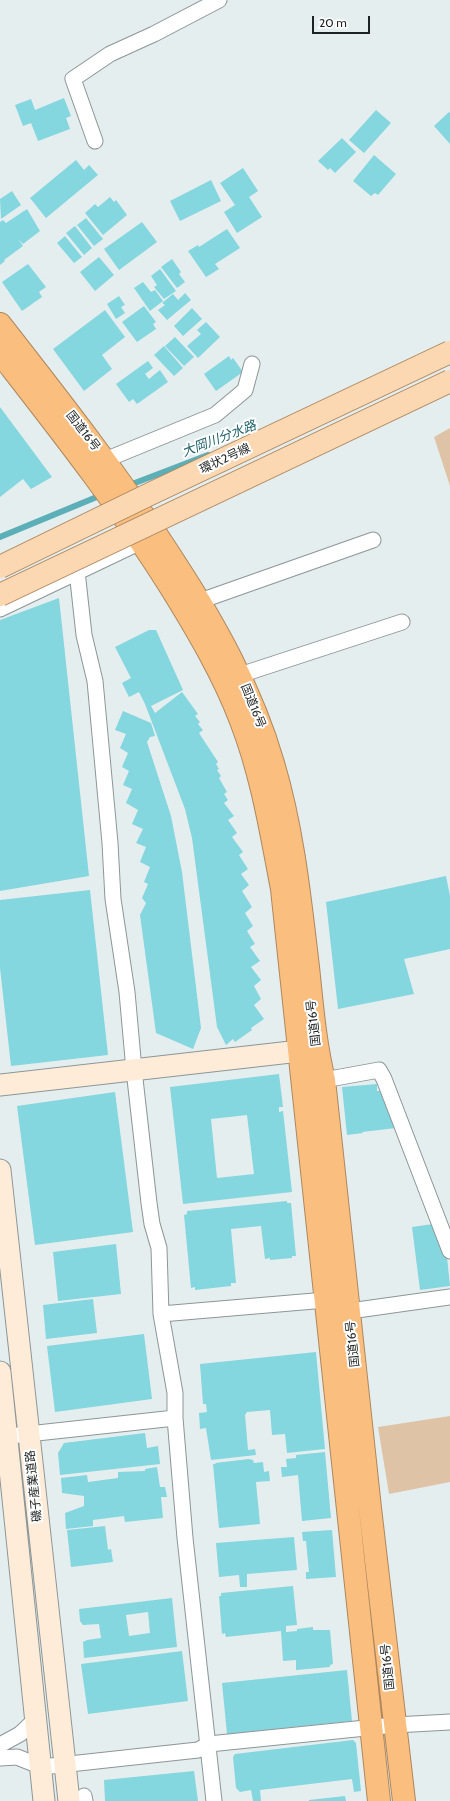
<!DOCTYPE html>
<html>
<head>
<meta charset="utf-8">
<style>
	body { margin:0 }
	#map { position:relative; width:450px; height:1801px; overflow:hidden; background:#e5eeef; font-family:Cabin,sans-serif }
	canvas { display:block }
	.scale { position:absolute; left:312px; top:16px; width:58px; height:18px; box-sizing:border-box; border:2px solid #1f2222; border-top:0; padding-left:5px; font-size:12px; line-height:14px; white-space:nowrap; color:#1f2222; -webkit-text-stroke:3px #fff; paint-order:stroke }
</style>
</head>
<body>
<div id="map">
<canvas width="450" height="1801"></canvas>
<div class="scale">20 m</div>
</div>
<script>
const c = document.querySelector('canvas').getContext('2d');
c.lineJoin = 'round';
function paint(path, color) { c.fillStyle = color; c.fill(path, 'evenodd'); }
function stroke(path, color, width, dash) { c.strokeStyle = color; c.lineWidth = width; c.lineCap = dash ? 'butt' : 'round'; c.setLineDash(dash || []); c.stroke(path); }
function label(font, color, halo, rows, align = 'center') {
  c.font = font + ' Cabin,"Noto Sans JP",sans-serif'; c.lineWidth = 4; c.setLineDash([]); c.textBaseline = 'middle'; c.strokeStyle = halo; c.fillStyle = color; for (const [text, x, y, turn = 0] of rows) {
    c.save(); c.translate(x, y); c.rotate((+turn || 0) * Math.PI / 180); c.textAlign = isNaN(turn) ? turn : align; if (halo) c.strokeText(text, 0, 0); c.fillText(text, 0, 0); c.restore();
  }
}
paint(new Path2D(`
	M450,428V486L434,437Z
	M450,1416V1482L389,1494L378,1427Z`), '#dfc3a7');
stroke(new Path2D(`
	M127,486L208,455
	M0,537L104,494`), '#5caeb7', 6);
paint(new Path2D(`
	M64,98L71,116L66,118L70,129L38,141L31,123L23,126L15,105L31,99L35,110Z
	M376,110L391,123L364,153L349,140Z
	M449,112L450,113V144L434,126Z
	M342,138L356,152L335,173L330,168L328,170L318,161Z
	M374,155L396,174L378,195L375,193L371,196L353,181Z
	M76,160L84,170L89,165L98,175L46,218L30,198Z
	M243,168L258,191L249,197L262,217L237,233L224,212L235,205L220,183Z
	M211,180L221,201L180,221L170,201Z
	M12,191L21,205L1,219L0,199Z
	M110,197L114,202L116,200L127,215L103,235L85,213L95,204L98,207Z
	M27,209L40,231L23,244L18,239L23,246L4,260L5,261L0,265V222L3,220L6,223Z
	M86,218L103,239L94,246L77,225Z
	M142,222L157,242L119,270L104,249Z
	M75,226L92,248L84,255L66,233Z
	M227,229L240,248L215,264L219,269L206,277L188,251L198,245L199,247Z
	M65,236L82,257L74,263L57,243Z
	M99,257L114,275L95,291L80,272Z
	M172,259L181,272L179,274L185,282L177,288L161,267Z
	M28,264L46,287L39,292L42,297L22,311L2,282Z
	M160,269L176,291L164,299L154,287L157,285L151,276Z
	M143,282L151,292L155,290L163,301L150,311L134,288Z
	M185,293L191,300L167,320L158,310L165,305L162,303L173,294L178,300Z
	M119,296L125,305L121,307L125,313L116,319L107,304Z
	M144,306L156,322L153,324L156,329L137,342L122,322Z
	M192,308L202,319L183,336L174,326Z
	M105,310L125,337L102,355L112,369L84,391L53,349Z
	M206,322L220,337L198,358L187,346L201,334L197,330Z
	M175,337L194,357L184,366L165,346Z
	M164,346L183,368L174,376L154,355Z
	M229,356L231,360L233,358L243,372L216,391L204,374Z
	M148,361L153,368L145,374L149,379L160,370L168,382L137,404L133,399L129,402L116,384Z
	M0,407L52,477L31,489L23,479L0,497Z
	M59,598L89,876L0,891V620Z
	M149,630H156L183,690L151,706L155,713L182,692L198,714L195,716L200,722L198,724L203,730L199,733L218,762L216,764L219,769L217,770L221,776L219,778L227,792L224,794L228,800L224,803L234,816L228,820L237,833L232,837L243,852L239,855L248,869L241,874L249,885L242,891L252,907L245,913L253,926L247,931L255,944L250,947L260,961L251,967L261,980L254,986L261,999L254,1005L264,1019L251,1028L252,1030L235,1042L233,1039L226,1045L217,1027L192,838L185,809L145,704L139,692L129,697L122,683L131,678L115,647Z
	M123,711L151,723L155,736L150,737L147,742L171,816L182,872L201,1028L193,1049L156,1033L140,915L146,903L142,898L148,884L144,882L150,867L140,862L146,847L136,843L143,829L132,824L138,810L126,803L132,789L123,785L129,771L122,767L128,753L120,748L126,734L115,730Z
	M446,876L450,896V949L404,959L414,994L338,1009L326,902Z
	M90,890L108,1055L11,1066L0,968V900Z
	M279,1074L283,1107H279V1112L283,1111L292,1192L183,1204L170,1087ZM247,1115L254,1174L217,1178L211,1119Z
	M377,1084V1091H381L396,1128L362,1132L363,1133L347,1135L342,1087Z
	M115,1092L133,1232L35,1245L17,1106Z
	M287,1201V1203H291L296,1256H292V1258L270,1260V1258L265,1259L261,1226L231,1229L236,1283H231V1286L195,1290V1287L191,1288L184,1215L187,1214V1211Z
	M433,1224L447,1257L450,1286L420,1290L412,1227Z
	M116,1244L121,1294L58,1301L53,1252Z
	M93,1299L97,1333L46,1339L43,1305Z
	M144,1334L152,1399L55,1412L47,1346Z
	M316,1352L325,1449L287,1453L285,1434L272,1435L270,1410L247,1412L245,1415L248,1450L255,1449L256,1455L211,1460L206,1428L200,1429L199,1413L207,1412L206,1404H203L200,1364Z
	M145,1433L147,1448L158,1446L160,1464L60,1475L58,1453L64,1443Z
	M325,1452L331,1518L302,1521L298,1475L282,1477L281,1467H287L286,1459L296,1458V1455Z
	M249,1459L253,1460L254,1463L263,1462L264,1472L269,1471L270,1481L256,1482L260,1524L219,1528L213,1464H216L215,1463Z
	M157,1467L160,1487H165L167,1497H161L163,1518L125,1522L124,1516L93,1520V1526L66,1529L65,1513L84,1506V1496L62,1493L61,1478L87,1475L88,1482L118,1478V1472L145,1471V1469Z
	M105,1526L108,1550L111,1549L113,1562L71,1567L67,1530Z
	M332,1530L336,1577L306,1579V1572H309L306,1541H303L302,1532Z
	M294,1537L297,1570L247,1574V1587H240L239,1575L219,1577L216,1543Z
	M293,1586L297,1625L286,1626V1632L297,1631V1629L313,1627V1630H330L333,1664L330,1665V1667L296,1670V1660L283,1661L281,1631L226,1637L225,1633L222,1634L219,1596H221V1593Z
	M172,1598L177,1647L84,1658L83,1642L87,1640L101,1638L99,1624L83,1625L80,1621L79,1609ZM148,1612L150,1633L129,1636L126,1615Z
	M182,1651L188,1701L88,1714L81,1664Z
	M347,1670L352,1721L227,1734L222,1683Z
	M353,1740L356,1743L361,1791L354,1792L352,1779L260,1790L261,1801H253L251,1790L240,1792L236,1788L233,1757L235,1754Z
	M194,1771L198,1801H105L104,1780Z
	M345,1796L346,1801H309V1800Z`), '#84d6df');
const street = new Path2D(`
	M95,141L73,79L110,54L154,34L219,0
	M105,460L215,415L245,390L252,364
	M77,571L84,635L95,681L110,843L113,899L127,992L134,1070L149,1203L152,1224L159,1248L161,1314L175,1393V1418L185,1538L214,1801
	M200,601L373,540
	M0,609L149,538
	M240,675L402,622
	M324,1080L379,1070L384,1079L450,1251
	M350,1311L450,1297
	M161,1314L326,1300
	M0,1437L175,1418
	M0,1745L20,1734L36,1719
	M0,1758L17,1757L42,1767L198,1750L209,1744L395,1725L450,1722
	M84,1796L85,1801`);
const secondary = new Path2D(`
	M0,1085L317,1049
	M0,1170L69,1801
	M0,1372L44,1801`);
const highway = new Path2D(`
	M0,324C61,402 122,480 175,563C216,626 252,691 273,763C293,830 300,899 308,967C312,1005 315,1043 324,1080L370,1508L404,1801
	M0,353C59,429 119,505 171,588C197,630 223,674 241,721C262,775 271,832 282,889L379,1801`);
stroke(street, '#8d9697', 17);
stroke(secondary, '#8d9697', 23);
stroke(highway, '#ad875e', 24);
stroke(street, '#fff', 15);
stroke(secondary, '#feecd9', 21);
stroke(highway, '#fabe7f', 22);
const primaryBridge = new Path2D(`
	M0,567L150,494L450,352
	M0,595L450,381`);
stroke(primaryBridge, '#ad875e', 24, []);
stroke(primaryBridge, '#fcd8b2', 22);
label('12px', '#1f2222', '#fff', [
	["国道16号",83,431,52],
	["環状2号線",225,459,-25],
	["国道16号",253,706,68],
	["国道16号",314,1023,-97],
	["国道16号",353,1344,-96],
	["磯子産業道路",34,1486,-96],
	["国道16号",388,1667,-96]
]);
label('italic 13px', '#1f6269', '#fff', [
	["大岡川分水路",219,439,-21]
]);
</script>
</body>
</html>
